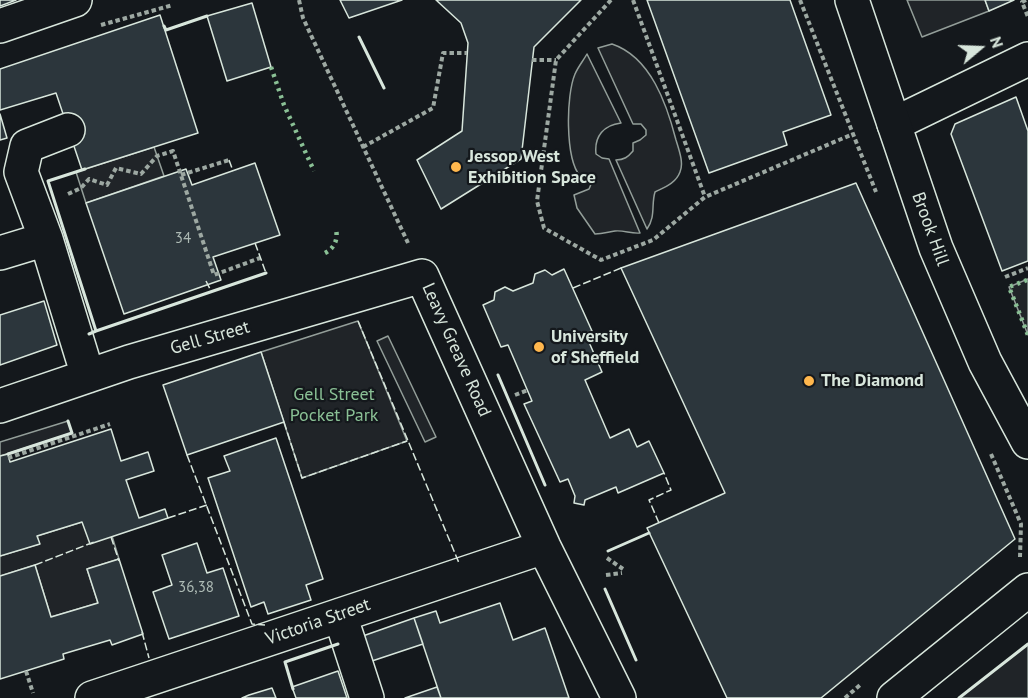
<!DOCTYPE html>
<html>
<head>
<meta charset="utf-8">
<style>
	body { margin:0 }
	#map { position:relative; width:1028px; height:698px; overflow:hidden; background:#14181c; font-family:"PT Sans",sans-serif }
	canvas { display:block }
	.north { position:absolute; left:950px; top:18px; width:60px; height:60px; -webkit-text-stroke:4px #14181c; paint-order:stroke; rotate:71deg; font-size:16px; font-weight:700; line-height:24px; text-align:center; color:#d8e6dc }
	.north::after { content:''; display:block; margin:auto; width:21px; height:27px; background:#d8e6dc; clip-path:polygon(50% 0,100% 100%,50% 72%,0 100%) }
</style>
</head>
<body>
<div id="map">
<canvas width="1028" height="698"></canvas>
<div class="north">N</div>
</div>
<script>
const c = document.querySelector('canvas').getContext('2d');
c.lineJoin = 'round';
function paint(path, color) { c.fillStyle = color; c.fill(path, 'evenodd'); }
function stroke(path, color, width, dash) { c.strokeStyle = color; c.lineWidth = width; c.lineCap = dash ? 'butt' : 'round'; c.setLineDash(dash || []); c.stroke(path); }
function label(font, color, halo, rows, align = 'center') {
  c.font = font + ' "PT Sans",sans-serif'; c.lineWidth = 4.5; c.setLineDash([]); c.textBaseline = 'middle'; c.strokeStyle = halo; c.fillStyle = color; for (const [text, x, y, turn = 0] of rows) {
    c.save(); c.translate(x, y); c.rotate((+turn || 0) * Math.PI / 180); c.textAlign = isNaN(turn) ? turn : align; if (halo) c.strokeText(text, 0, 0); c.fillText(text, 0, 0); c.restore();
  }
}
const green = new Path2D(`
	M907,0H985L989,11L922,37Z
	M612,44C651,57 667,105 676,140C679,150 684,163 680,172C676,183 665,187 655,192C651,205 656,216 647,229L616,160C624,160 628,157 633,151V143L640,140L646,135V130L641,124H633L598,48Z
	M587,54L621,123C604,125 594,136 596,154L602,158L609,159L640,233C631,234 624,230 615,231C608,232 603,234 595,234L577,208L574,195L589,189L592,182C588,180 584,180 580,176C565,158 566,95 575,74C578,67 583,61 587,54Z
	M154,147L164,176L86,203L76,172Z
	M1028,279V335L1009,287Z
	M358,321L407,441L302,478L261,352Z
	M388,336L436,437L425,442L377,341Z
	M68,421L72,433L0,456V442Z
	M82,522L112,536L119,559L87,569L98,603L51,617L35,565L0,576V556L39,544L37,536Z
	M1028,644V698H959Z`);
paint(green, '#202428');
stroke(green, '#939e99', 1.5);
const building = new Path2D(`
	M0,0H16L0,6Z
	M340,0H402L349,18Z
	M436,0H581L534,47L521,159L441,209L417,160L462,131L468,43L461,23Z
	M647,0H790L831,115L783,132L787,145L709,173Z
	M985,0H1014L989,11Z
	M252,3L271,67L227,81L207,16Z
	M160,15L198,133L82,170L56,93L0,110V69Z
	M1016,97L1028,131V261L1002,271L951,134L955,124Z
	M0,114L7,138L0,140Z
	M255,163L280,235L213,257L221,280L124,314L86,203L186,169L192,185Z
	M856,183L1015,539L821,698H727L647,528L725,493L621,268Z
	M564,269L592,331L585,333L602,372L585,380L610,438L629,429L637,447L649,441L664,473L618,493L616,487L585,500L584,505L574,503L575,496L568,479L560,482L524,404L532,401L508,345L501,347L483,305L494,300L495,292L505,287L513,291L533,283L535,274L545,270L552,275Z
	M44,301L57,345L0,365V315Z
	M261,352L284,422L187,455L163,385Z
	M111,429L121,461L148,452L154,471L126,480L139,518L165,509L168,518L90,544L82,522L37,536L40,544L0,556V456L8,454L10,462Z
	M276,438L323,579L306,585L311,600L268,614L264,602L251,607L208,478L230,471L224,456Z
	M197,543L207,573L223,568L239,616L169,639L153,592L172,585L162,555Z
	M119,559L143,634L112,645L110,640L63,654L64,659L0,679V576L35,565L51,617L98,603L87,569Z
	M500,603L513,640L545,628L569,698H441L414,618L436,611L440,623Z
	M414,618L423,644L369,662L360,637Z
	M338,671L347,698H296L292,687Z
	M437,687L441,698H405Z
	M272,688L276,698H242L249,695Z`);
paint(building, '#2c363c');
stroke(building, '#d8e6dc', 1.5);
const minor = new Path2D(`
	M894,124L1028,59
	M68,130L27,146L21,172L46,239L88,376
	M0,253L46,239
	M0,406L129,362L422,276L544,547L619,698
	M340,615L367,698
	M92,698L544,547
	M894,698L1028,590`);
const major = new Path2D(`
	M852,0L936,248L985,362L1028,442`);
const highway = new Path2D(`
	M0,26L75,0`);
stroke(minor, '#d8e6dc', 36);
stroke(major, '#d8e6dc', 36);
stroke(highway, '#d8e6dc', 36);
stroke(new Path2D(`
	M299,0L303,18L408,243
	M611,0L556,60L537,201L544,228L601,260L653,240L705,197L853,134
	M633,0L705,197
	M800,0L876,192
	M1026,0L1022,2L1028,17
	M101,25L173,5
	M532,60H556
	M363,147L433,108L443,53H467
	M181,175L229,160
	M68,194L81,188L89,179L107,185L116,168L141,174L157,156L173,151L214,275L260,258
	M1005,277L1028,268
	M515,395L528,390
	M991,454L1021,524L1020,557
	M8,458L110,424
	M607,558L623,569
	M606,575L622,573
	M26,671L33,693
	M845,698L860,685`), '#9da8a2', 4, [4.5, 3]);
stroke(minor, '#14181c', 33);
stroke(major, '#14181c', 33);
stroke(highway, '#14181c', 33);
stroke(new Path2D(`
	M271,67L284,105L314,171
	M325,253C335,248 338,239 336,229
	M1027,280L1009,287L1028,335`), '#8ac095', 4.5, [3, 4.5]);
stroke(new Path2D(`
	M229,160L233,171
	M255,243L266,273
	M206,281L211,291
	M573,288L621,268
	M358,321L459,563
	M284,422L302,478L407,441
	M187,455L252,624L265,625
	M168,518L207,505
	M659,523L649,500L671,490L664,473
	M111,537L119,561
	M35,565L94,542
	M142,632L149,658`), '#d8e6dc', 1.5, [8, 3]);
stroke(new Path2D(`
	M164,26L166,30L207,16
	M359,37L384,88
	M85,169L48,181L96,331L89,334
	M96,331L266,273
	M498,375L545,485
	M8,454L72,433L68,421
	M608,551L649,533
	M605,589L636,660
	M293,689L285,662L338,644
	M959,698L1028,644`), '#d8e6dc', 3);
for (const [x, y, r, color] of [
	[456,167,6,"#ffb74d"],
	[539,347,6,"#ffb74d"],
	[809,381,6,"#ffb74d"]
]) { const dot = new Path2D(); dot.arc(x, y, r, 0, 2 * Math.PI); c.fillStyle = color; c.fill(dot); stroke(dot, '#14181c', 2); }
label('15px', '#adbab4', null, [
	["34",183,239],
	["36,38",196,588]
]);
label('bold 18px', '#d8e6dc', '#14181c', [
	["Jessop West",468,157],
	["Exhibition Space",468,178],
	["University",551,337],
	["of Sheffield",551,358],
	["The Diamond",821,381]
], 'left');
label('18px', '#d8e6dc', '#14181c', [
	["Brook Hill",930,229,70],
	["Gell Street",210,338,-16],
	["Leavy Greave Road",456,350,66],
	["Victoria Street",318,622,-19]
]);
label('18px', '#8ac095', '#14181c', [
	["Gell Street",334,395],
	["Pocket Park",334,416]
]);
</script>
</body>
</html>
